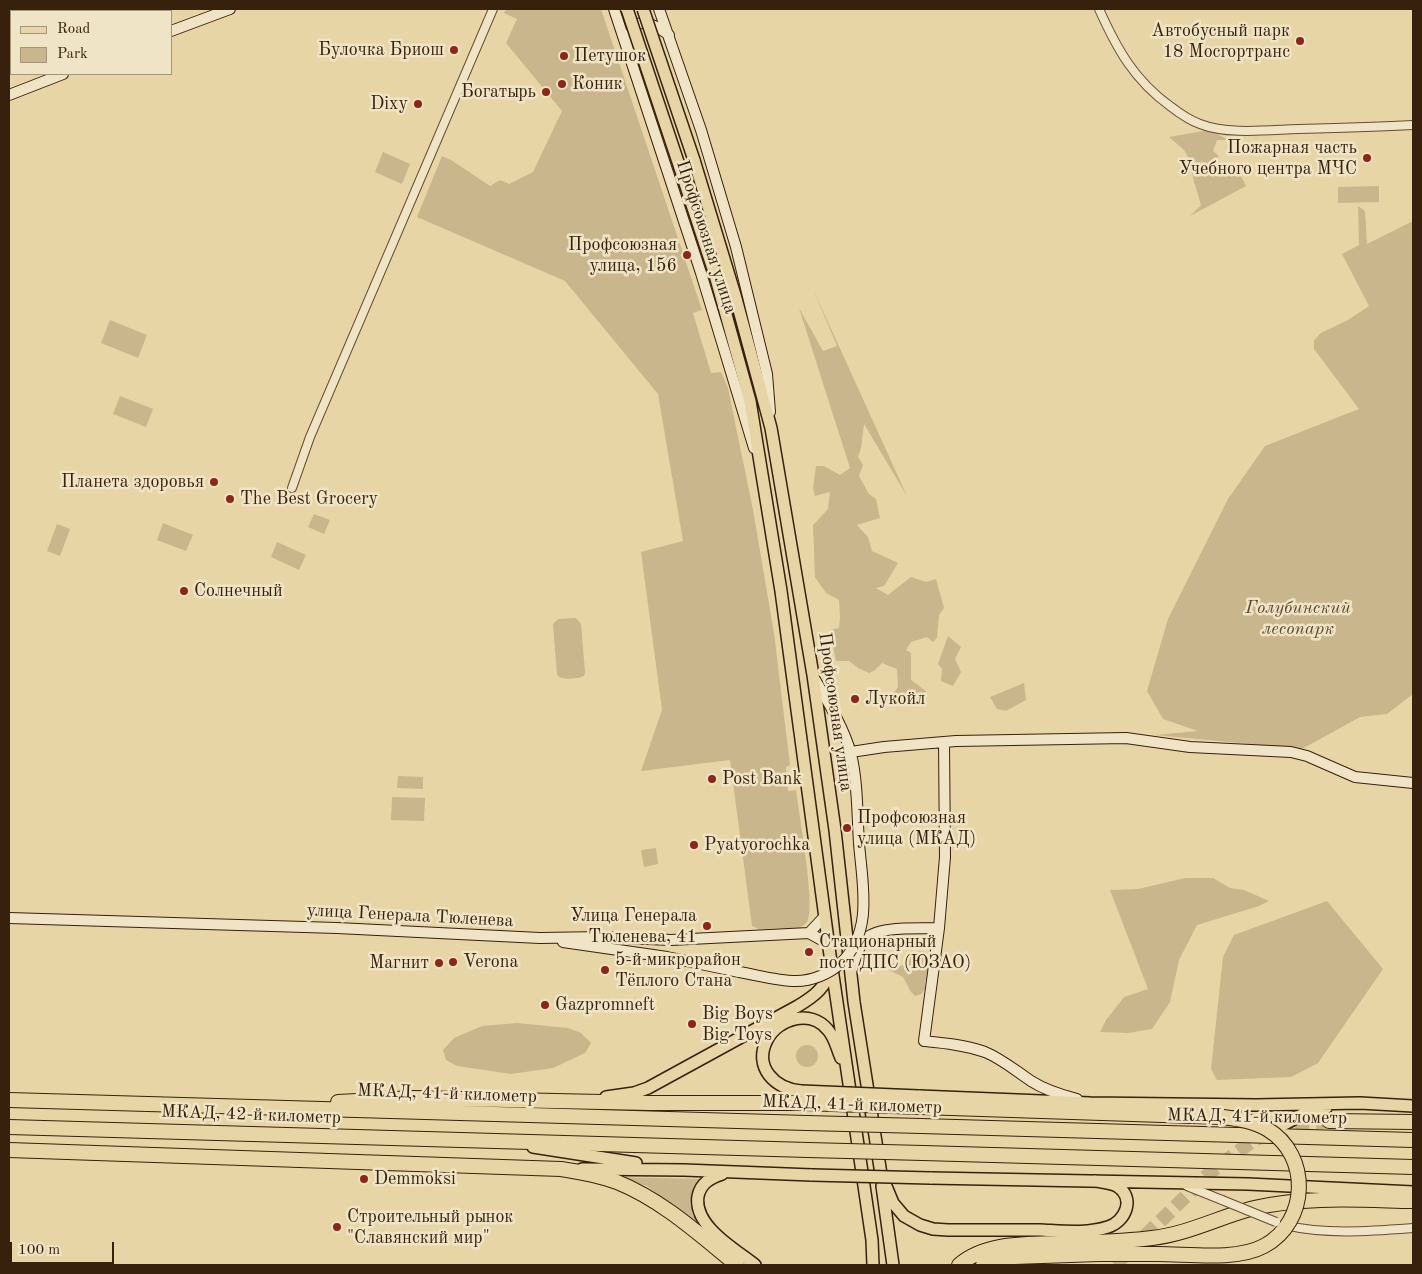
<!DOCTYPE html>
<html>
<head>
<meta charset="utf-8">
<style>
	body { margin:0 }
	#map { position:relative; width:1422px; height:1274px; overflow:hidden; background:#e7d5a6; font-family:"Old Standard TT",serif }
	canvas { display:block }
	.frame { position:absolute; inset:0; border:10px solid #37210c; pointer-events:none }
	.legend { position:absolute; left:10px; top:10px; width:162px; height:65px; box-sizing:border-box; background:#efe4c5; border:1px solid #a5967b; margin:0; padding:6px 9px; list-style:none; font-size:15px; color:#37210c }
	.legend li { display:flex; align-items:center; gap:10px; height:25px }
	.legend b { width:25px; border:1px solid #a5967b }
	.scale { position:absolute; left:10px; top:1242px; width:104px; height:22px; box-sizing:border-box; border:2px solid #37210c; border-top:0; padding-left:6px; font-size:15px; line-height:18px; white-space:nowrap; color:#37210c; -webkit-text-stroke:4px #efe4c5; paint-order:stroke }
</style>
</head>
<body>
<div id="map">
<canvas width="1422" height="1274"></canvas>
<div class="frame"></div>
<ul class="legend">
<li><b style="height:6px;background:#e7d5a6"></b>Road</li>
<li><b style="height:14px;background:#c9b68c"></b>Park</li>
</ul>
<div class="scale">100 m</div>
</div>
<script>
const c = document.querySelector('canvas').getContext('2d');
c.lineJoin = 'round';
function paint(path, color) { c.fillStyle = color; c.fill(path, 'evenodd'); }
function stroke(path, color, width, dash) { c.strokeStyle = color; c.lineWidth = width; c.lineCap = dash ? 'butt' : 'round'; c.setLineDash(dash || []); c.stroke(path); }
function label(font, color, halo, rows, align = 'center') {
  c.font = font + ' "Old Standard TT",serif'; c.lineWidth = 5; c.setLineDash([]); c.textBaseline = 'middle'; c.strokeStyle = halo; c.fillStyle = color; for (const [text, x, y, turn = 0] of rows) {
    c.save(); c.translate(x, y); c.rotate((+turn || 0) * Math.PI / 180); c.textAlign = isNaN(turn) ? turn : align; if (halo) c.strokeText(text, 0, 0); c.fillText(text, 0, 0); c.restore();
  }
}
paint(new Path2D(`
	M9,9H176L170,11H11V72L9,73Z
	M506,9H601L702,310L693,313L711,373L721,372L728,388L753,510L774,633L790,765L786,767L788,791L796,790C799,815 815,902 808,920C806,924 803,926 799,928L759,929L752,926L730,760L641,771L662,710L641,552L683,541L658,394L565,281L417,217L442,156L451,160L490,186L500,180L509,184L533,172L562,111L506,43L517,19L504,13Z
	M1209,130L1229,140H1217L1213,151L1219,156L1210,167L1202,161L1201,169L1221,175L1241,176L1246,186L1190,216L1201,205L1193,178L1191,162L1184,150L1169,137Z
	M383,152L410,164L402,184L375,172Z
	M1379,186V202L1338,203V187Z
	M1358,206L1365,211L1367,244L1413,221V694L1387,714L1360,717L1302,749L1155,735L1198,731L1163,719L1147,691L1168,619L1228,499L1265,446L1359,409L1314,349V340L1321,333L1348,320L1369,306L1342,254L1359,245Z
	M813,289L907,496L864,424L861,448L858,457L863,465L859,476L869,494L876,499L880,518L857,525L868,537L872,551L898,563L884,586L876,588L888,595L911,577L926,582L936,579L944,608L939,615L937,638L933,642L927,637L911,642L906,650L911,653V680L926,691L921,700L892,695L898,687L897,669L882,663L875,670L869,673L858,668L849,661H836L830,630L839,628L840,617L839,600L826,593L815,577L813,525L828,509L830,492L815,496L813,488L816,466H824L840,475L850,468L799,308L823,351L837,346Z
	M110,320L147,335L138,358L101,343Z
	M120,396L153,409L146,427L113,414Z
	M314,514L330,520L324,534L308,527Z
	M163,523L193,535L186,551L157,540Z
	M57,524L70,529L60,556L47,551Z
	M277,542L306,555L299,570L271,557Z
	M573,618H576L581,624L585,672L584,676C577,679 565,680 559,677L557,674L553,624L558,619Z
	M948,636L961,647L955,659L961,672L953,686L941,681L942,669L938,664Z
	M1024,683L1026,700L1006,711L997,709L990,697Z
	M398,776L423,777V789L397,788Z
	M392,797L425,798L424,821L391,820Z
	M656,848L658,864L644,867L641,850Z
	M1185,878H1213L1230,888L1244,890L1269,901L1259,906L1197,925L1179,960L1170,1002L1152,1029L1128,1033L1100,1032L1106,1020L1124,997L1148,989L1110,890L1138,889Z
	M1327,901L1383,969L1318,1063L1291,1077L1217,1080L1211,1069L1223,957L1234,935Z
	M922,951L927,953C933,966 924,976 925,989L921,994L915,996L911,992L903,977L889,970V965L894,963C904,970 908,962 911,953Z
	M517,1023L568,1028L581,1033L591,1043L585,1053L553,1068L511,1074L457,1066L446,1060L443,1050L454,1038L482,1026Z
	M796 1056a11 11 0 1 1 22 0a11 11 0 1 1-22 0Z
	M617,1177L702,1179L704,1229L647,1186Z`), '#c9b68c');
stroke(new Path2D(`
	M46,11L55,9
	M9,22L11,21`), '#7d6849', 2);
stroke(new Path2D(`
	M1115,1265L1211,1172L1251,1142L1268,1133L1293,1125L1329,1121`), '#c4b187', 14, [14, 7]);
const street = new Path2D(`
	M76,9L77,11
	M1099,9C1117,49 1134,80 1170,106C1179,113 1189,120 1200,124C1228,135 1268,130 1299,129C1337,128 1375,127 1413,125
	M292,488L310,437L493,9
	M1187,1186L1222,1200
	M1285,1225C1324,1235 1373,1231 1413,1228`);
const secondary = new Path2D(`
	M614,9L701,273L754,448
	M659,9L701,130L736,247L767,374L770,412
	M171,31L230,9
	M629,50C628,16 646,18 669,35
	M9,95L63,74
	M814,678C827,700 845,730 851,754C858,783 857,814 859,843
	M944,742L945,857L939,928L924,1041C944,1043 965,1045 985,1052C1002,1059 1016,1071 1031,1081C1045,1090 1061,1095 1077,1099
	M851,752L884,747L956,741L1126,738L1190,747L1291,752L1307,756L1355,777L1413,783
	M9,918L337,928L540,938L602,937L671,940L809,933L829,944
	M809,933L825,916
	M563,942L667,957L739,972
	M852,969C855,959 858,948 864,940C877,925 920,929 939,928`);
const primary = new Path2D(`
	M694,160L735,295L771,428L813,675L835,830L854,1002L881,1174L893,1203L904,1216L920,1225L933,1229L948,1230C979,1230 1009,1230 1040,1230C1062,1231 1087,1234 1108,1227C1125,1222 1136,1198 1117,1186C1111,1183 1102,1182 1095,1181
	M679,165L715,275L750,401L781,591L830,955L872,1240L873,1265
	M801,1091C775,1089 753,1067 767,1040C778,1018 811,1009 828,1030C835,1038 837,1049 841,1058
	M919,1096L1090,1103L1256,1105L1360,1103L1413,1106
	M606,1097L634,1093L648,1088L798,1006C813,997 829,986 829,967
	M1261,1131L1281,1126L1307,1112L1326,1108
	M533,1147L636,1163
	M582,1169L684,1170L812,1175
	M722,1174C710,1178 701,1183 698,1196C693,1226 735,1249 755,1265
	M930,1178L1248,1184L1413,1192
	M882,1186L893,1265`);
const highway = new Path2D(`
	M9,1100L807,1123
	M338,1102L414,1098L649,1103H803
	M921,1107L1223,1117
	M1329,1121L1413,1122
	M921,1126L1413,1140
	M9,1127L808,1150
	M9,1150L561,1169C580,1172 599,1175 617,1182C662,1200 700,1235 737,1265
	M923,1153L1413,1167
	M959,1265C986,1242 1027,1244 1061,1243C1091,1242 1122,1242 1152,1238C1188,1234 1219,1217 1254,1208C1306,1196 1360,1200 1413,1201
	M983,1265L1014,1257L1099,1254H1158`);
stroke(street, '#634e32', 10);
stroke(secondary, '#37210c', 12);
stroke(primary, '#37210c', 14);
stroke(highway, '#37210c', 16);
stroke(street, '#efe4c5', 8);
stroke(secondary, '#efe4c5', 10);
stroke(primary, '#e7d5a6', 11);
stroke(highway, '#e7d5a6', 14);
const streetBridge = new Path2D(`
	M1222,1200L1276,1222`);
const secondaryBridge = new Path2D(`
	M739,972C757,975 777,981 796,981C812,981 829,974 841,963C874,931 862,883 859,843`);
const primaryBridge = new Path2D(`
	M627,9L679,165
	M643,9L694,160
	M801,1091L919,1096
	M812,1175L930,1178`);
const highwayBridge = new Path2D(`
	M803,1103L921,1107
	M807,1123L921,1126
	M808,1150L923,1153
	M1158,1254C1189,1254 1236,1261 1264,1246C1309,1222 1311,1155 1267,1129C1253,1121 1238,1119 1223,1117`);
stroke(streetBridge, '#634e32', 10, []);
stroke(secondaryBridge, '#37210c', 12, []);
stroke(primaryBridge, '#37210c', 14, []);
stroke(highwayBridge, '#37210c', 16, []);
stroke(streetBridge, '#efe4c5', 8);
stroke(secondaryBridge, '#efe4c5', 10);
stroke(primaryBridge, '#e7d5a6', 11);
stroke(highwayBridge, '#e7d5a6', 14);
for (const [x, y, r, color] of [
	[1300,41,5,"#8f2418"],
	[454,50,5,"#8f2418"],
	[564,56,5,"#8f2418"],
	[562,84,5,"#8f2418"],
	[546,92,5,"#8f2418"],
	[418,104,5,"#8f2418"],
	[1367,158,5,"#8f2418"],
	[687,255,5,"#8f2418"],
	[214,482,5,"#8f2418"],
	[230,499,5,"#8f2418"],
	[184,591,5,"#8f2418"],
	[855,699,5,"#8f2418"],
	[712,779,5,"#8f2418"],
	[847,828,5,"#8f2418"],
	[694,845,5,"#8f2418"],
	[707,926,5,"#8f2418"],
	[809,952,5,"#8f2418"],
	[453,962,5,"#8f2418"],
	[439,963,5,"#8f2418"],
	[605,970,5,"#8f2418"],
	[545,1005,5,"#8f2418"],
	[692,1024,5,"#8f2418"],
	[364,1179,5,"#8f2418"],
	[337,1227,5,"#8f2418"]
]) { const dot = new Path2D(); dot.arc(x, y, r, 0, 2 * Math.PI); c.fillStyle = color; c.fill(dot); stroke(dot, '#efe4c5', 2); }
label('18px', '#37210c', '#efe4c5', [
	["Автобусный парк",1290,31,"right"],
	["18 Мосгортранс",1290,52,"right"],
	["Булочка Бриош",444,50,"right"],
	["Петушок",574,56],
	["Коник",572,84],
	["Богатырь",536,92,"right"],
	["Dixy",408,104,"right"],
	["Пожарная часть",1357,148,"right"],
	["Учебного центра МЧС",1357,169,"right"],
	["Профсоюзная",677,245,"right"],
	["улица, 156",677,266,"right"],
	["Планета здоровья",204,482,"right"],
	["The Best Grocery",240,499],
	["Солнечный",194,591],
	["Лукойл",865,699],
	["Post Bank",722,779],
	["Профсоюзная",857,818],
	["улица (МКАД)",857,839],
	["Pyatyorochka",704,845],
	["Улица Генерала",697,916,"right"],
	["Тюленева, 41",697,937,"right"],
	["Стационарный",819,942],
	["пост ДПС (ЮЗАО)",819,963],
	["5-й микрорайон",615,960],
	["Тёплого Стана",615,981],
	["Verona",463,962],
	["Магнит",429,963,"right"],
	["Gazpromneft",555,1005],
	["Big Boys",702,1014],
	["Big Toys",702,1035],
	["Demmoksi",374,1179],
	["Строительный рынок",347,1217],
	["\"Славянский мир\"",347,1238]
], 'left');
label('18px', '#37210c', '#efe4c5', [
	["Профсоюзная улица",706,237,72],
	["Профсоюзная улица",835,712,82],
	["улица Генерала Тюленева",410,916,3],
	["МКАД, 41-й километр",447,1094,2],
	["МКАД, 41-й километр",852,1105,2],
	["МКАД, 42-й километр",251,1115,2],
	["МКАД, 41-й километр",1257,1117,1]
]);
label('italic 18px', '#5c462c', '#efe4c5', [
	["Голубинский",1298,608],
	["лесопарк",1298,629]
]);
</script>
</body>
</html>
